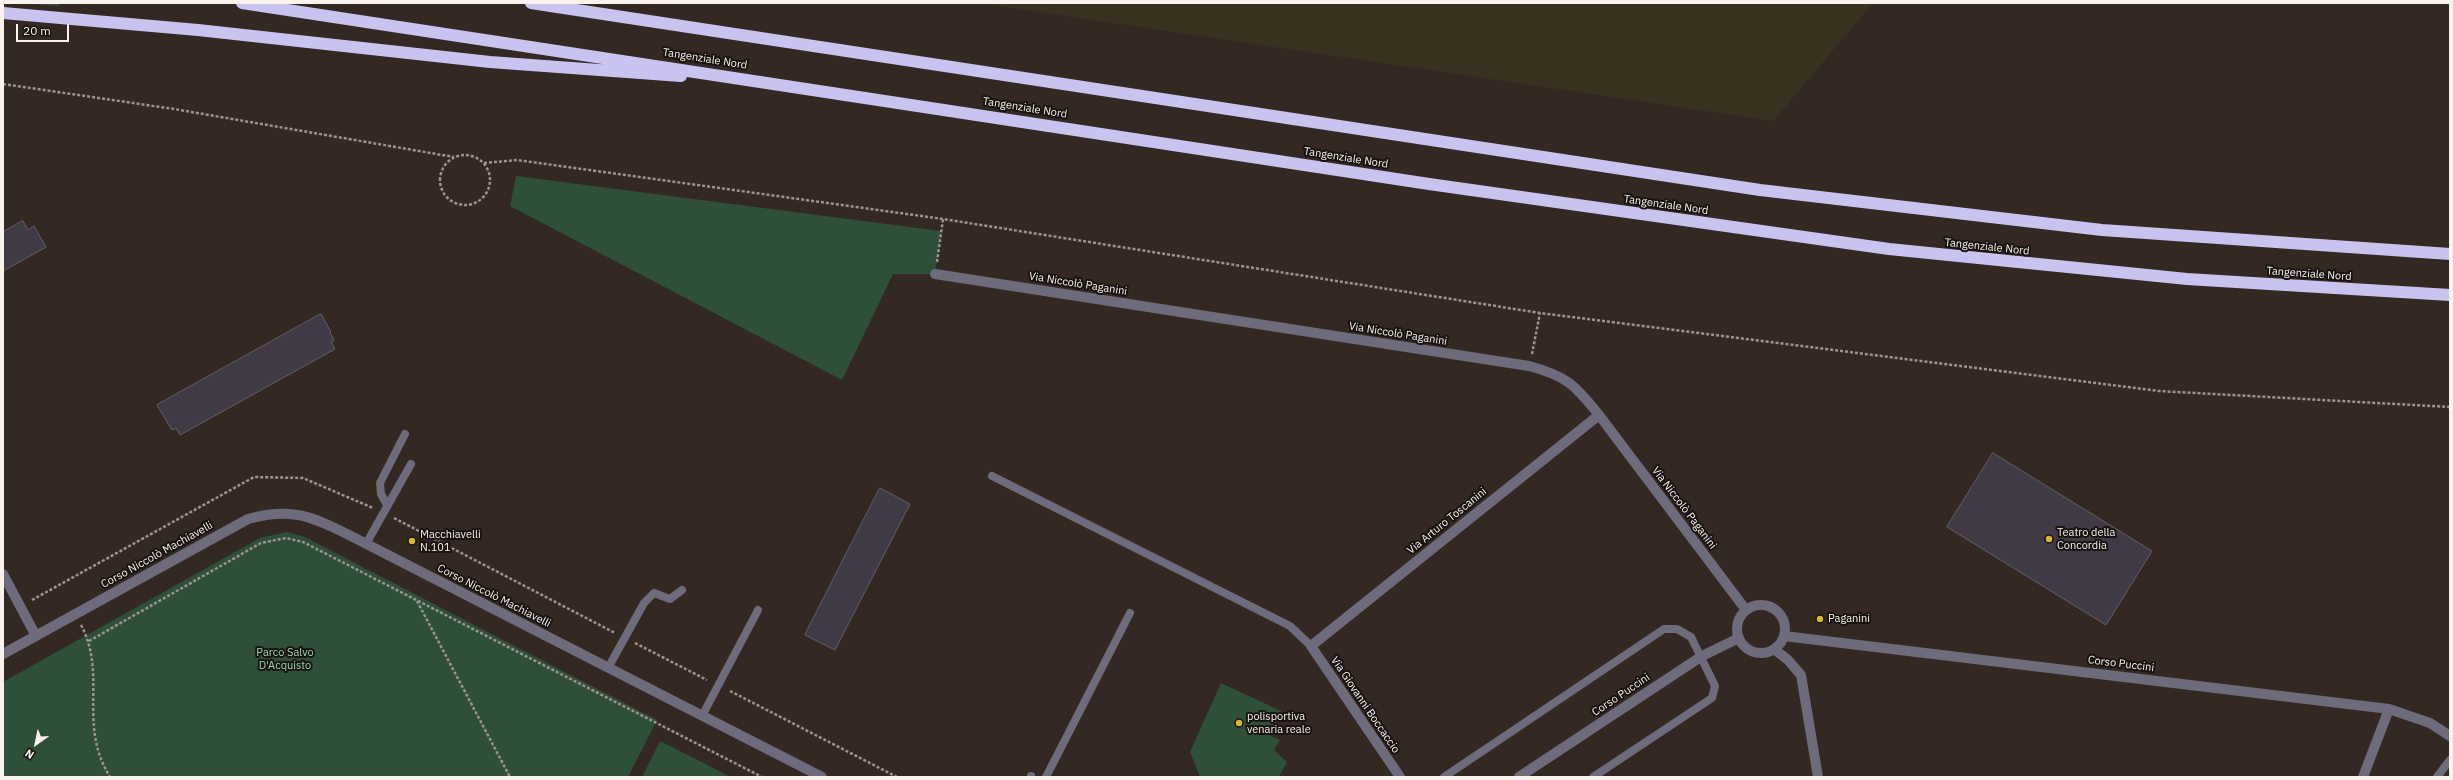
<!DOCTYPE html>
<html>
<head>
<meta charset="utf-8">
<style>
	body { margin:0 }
	#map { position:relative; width:2453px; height:780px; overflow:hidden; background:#342922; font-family:"IBM Plex Sans",sans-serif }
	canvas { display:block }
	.frame { position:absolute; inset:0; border:4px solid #f9f2ed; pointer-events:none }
	.north { position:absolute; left:16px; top:724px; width:40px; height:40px; -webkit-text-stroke:3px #181310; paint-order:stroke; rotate:213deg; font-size:11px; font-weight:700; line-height:16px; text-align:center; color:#f9f2ed }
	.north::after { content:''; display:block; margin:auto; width:14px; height:18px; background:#f9f2ed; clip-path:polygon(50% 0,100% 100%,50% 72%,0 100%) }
	.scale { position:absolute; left:16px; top:24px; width:53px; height:18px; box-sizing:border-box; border:2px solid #f9f2ed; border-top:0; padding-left:5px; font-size:12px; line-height:14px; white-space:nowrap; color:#f9f2ed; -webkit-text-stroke:3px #181310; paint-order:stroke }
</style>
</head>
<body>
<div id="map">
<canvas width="2453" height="780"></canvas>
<div class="frame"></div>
<div class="north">N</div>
<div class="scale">20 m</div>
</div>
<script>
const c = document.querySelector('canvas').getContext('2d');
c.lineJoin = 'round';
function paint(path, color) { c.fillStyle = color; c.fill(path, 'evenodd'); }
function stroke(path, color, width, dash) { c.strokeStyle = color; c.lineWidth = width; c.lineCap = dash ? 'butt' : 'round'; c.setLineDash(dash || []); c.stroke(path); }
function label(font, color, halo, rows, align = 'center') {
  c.font = font + ' "IBM Plex Sans",sans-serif'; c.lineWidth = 4; c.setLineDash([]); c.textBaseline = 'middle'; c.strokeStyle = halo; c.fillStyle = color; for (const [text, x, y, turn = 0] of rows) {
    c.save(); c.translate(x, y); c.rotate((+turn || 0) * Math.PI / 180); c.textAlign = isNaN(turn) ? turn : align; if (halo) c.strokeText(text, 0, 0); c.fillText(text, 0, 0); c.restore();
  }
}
paint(new Path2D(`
	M978,3H1873L1773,121Z`), '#3a3221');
paint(new Path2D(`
	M14,3H60L59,6Z
	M516,176L941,231L935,274H893L842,380L510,206Z
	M287,532L305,537L657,720L628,777H3V682L260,538Z
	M1221,683L1281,711L1270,736L1280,740L1274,750L1287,762L1279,777H1200L1190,752Z
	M660,741L731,777H642Z`), '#2e4f38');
const building = new Path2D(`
	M23,221L28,230L34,226L46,247L3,271V232Z
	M321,314L331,332L330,333L334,340L331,342L335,349L180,435L176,428L172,430L157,405Z
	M1993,453L2152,551L2106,625L1947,527Z
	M880,488L910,504L835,650L805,635Z`);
paint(building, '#403a45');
stroke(building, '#645e6a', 1);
stroke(new Path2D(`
	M3,84L174,109L454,157
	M440 180a25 25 0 1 1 50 0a25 25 0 1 1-50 0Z
	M484,163L517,160L943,219L1540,313L2159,391L2450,407
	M937,262L943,219
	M1532,354L1540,313
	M394,518L615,633
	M32,600L254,477L303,478L373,508
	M417,601L510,777
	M81,625C108,676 77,724 110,777
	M89,641L261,543L286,538L303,542L762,777
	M635,643L707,680
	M730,691L897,777`), '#9d948e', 2.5, [3, 2]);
stroke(new Path2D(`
	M992,476L1290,626L1311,646
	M387,505L381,494L380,483L405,434
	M366,544L411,464
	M608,668L644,603L654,593L670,599L682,590
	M702,716L758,610
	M1031,777V776
	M1046,777L1130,613
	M1444,777L1664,629H1677L1691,637L1715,686L1712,698L1593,777
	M2437,777L2450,760`), '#6e6b7d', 8);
stroke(new Path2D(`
	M935,274L1529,366C1567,376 1575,385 1599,415L1746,610
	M3,574L36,636
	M1737 629a24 24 0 1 1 48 0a24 24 0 1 1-48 0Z
	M1784,636L2389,709L2430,723L2450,736
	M1774,649L1788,660L1801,675L1818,777
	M1400,777L1311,646L1599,415
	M1519,777L1702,656L1739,638
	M2363,777L2389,709`), '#6e6b7d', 10);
stroke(new Path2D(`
	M3,654L248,519C291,507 311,516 349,535L822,777`), '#6e6b7d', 10);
stroke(new Path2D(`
	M242,3L1429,184L1889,249L2187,279L2450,295
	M531,3L1760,190L2102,230L2450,254
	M3,13L198,30L490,62L681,76`), '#c9c3f0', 12);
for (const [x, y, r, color] of [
	[2049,539,4,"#dab333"],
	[412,541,4,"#dab333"],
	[1820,619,4,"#dab333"],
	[1239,723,4,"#dab333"]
]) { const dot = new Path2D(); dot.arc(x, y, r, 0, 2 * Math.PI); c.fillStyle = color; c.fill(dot); stroke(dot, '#181310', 1.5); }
label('11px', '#f9f2ed', '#181310', [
	["Tangenziale Nord",705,59,9],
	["Tangenziale Nord",1025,108,9],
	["Tangenziale Nord",1346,158,9],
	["Tangenziale Nord",1666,205,8],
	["Tangenziale Nord",1987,247,6],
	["Tangenziale Nord",2309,274,4],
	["Via Niccolò Paganini",1078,284,9],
	["Via Niccolò Paganini",1398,334,9],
	["Via Niccolò Paganini",1684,508,53],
	["Via Arturo Toscanini",1447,521,-39],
	["Corso Niccolò Machiavelli",157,555,-29],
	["Corso Niccolò Machiavelli",494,596,27],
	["Corso Puccini",2121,664,7],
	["Corso Puccini",1621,695,-34],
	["Via Giovanni Boccaccio",1365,705,56]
]);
label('11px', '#f9f2ed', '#181310', [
	["Teatro della",2057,533],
	["Concordia",2057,546],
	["Macchiavelli",420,535],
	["N.101",420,548],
	["Paganini",1828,619],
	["polisportiva",1247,717],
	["venaria reale",1247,730]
], 'left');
label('11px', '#99daad', '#181310', [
	["Parco Salvo",285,653],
	["D'Acquisto",285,666]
]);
</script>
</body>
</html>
